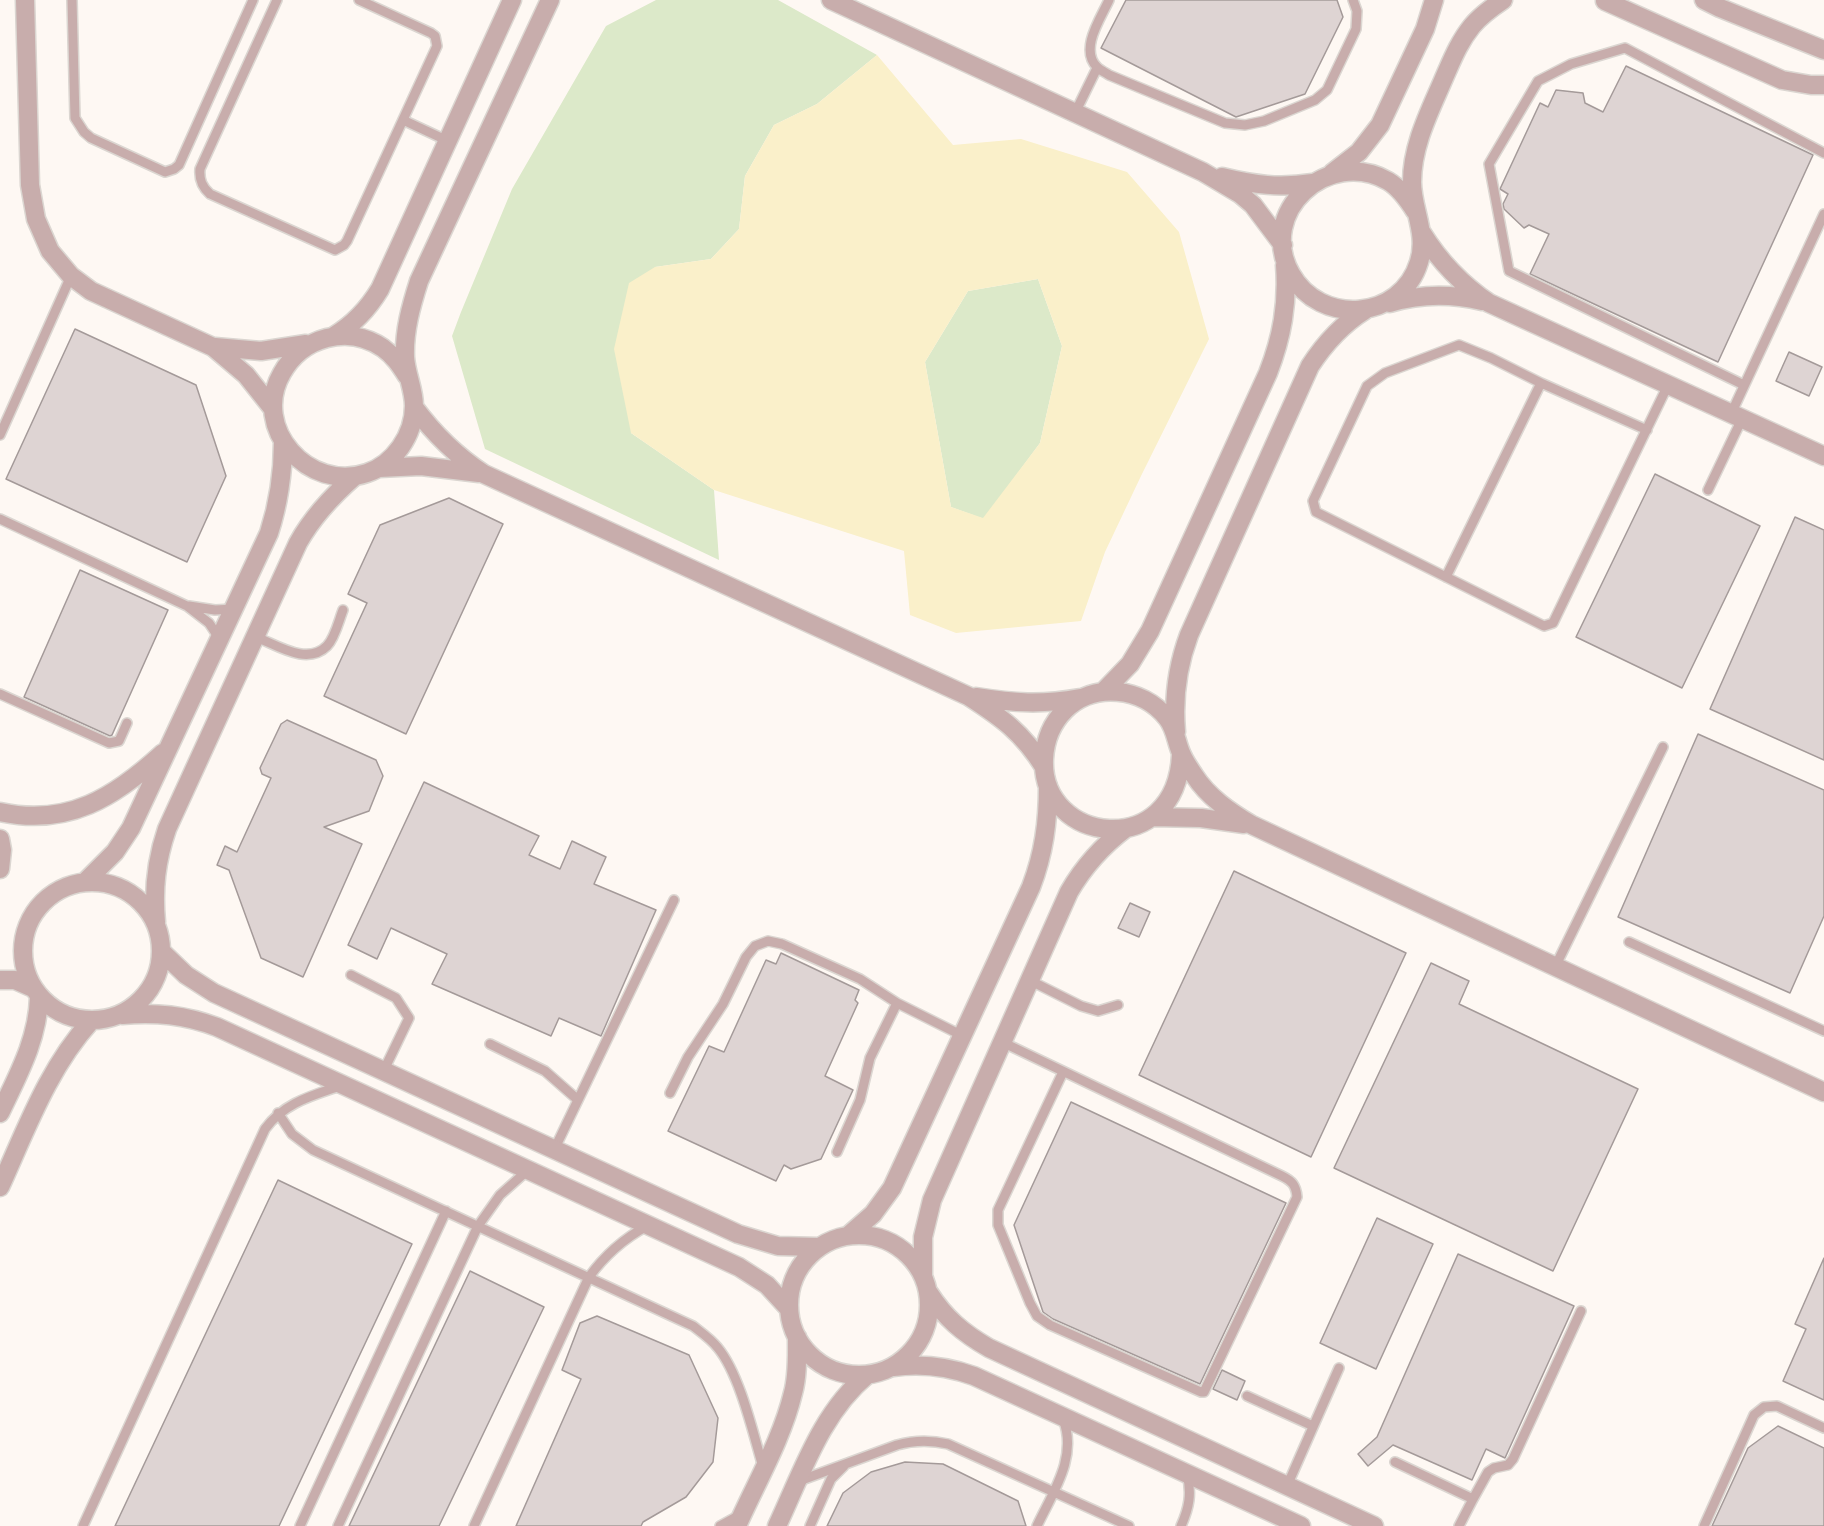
<!DOCTYPE html>
<html>
<head>
<meta charset="utf-8">
<style>
	body { margin:0 }
	canvas { display:block; background:#fef8f3 }
</style>
</head>
<body>
<canvas width="1824" height="1526"></canvas>
<script>
const c = document.querySelector('canvas').getContext('2d');
c.lineJoin = 'round';
function paint(path, color) { c.fillStyle = color; c.fill(path, 'evenodd'); }
function stroke(path, color, width, dash) { c.strokeStyle = color; c.lineWidth = width; c.lineCap = dash ? 'butt' : 'round'; c.setLineDash(dash || []); c.stroke(path); }
paint(new Path2D(`
	M656,0H778L877,55L817,104L774,125L745,176L739,229L711,259L655,267L631,433L714,490L719,560L485,449L452,336L461,312L512,189L606,26Z
	M1038,279L1062,346L1040,443L984,519L951,507L925,362L968,291Z`), '#dce9c9');
paint(new Path2D(`
	M877,55L953,145L1021,139L1127,172L1179,232L1209,339L1141,476L1105,552L1081,621L956,633L910,615L904,551L714,490L631,433L614,349L629,283L655,267L711,259L739,229L745,176L774,125L817,104ZM1038,279L1062,346L1040,443L983,518L951,507L925,362L968,291Z`), '#faf0ca');
const building = new Path2D(`
	M1126,0H1337L1343,17L1305,94L1236,117L1101,48Z
	M1626,66L1813,155L1718,362L1530,274L1549,234L1529,225L1524,228L1504,209L1503,204L1508,194L1500,189L1540,103L1548,107L1556,90L1583,93L1585,103L1603,112Z
	M75,329L196,385L226,476L187,562L6,479Z
	M1789,352L1822,367L1809,396L1776,381Z
	M1655,474L1760,526L1682,688L1576,637Z
	M449,498L503,524L406,734L324,696L367,603L348,594L380,525Z
	M1795,517L1824,530V760L1710,709Z
	M80,570L168,610L112,735L110,736L24,697Z
	M287,720L376,760L383,776L369,811L324,827L362,844L303,977L261,958L229,870L217,865L225,846L237,852L271,778L262,774L260,768L281,724Z
	M1698,734L1824,790V916L1790,993L1618,917Z
	M424,782L539,836L529,855L560,869L572,841L606,857L594,884L656,910L601,1036L559,1018L551,1036L432,984L447,954L391,928L377,959L348,945Z
	M1234,871L1406,953L1311,1157L1139,1075Z
	M1130,903L1150,912L1139,937L1118,928Z
	M781,953L859,990L855,1000L858,1003L825,1076L853,1090L821,1159L791,1169L784,1165L776,1181L668,1131L709,1046L724,1052L766,960L776,964Z
	M1431,963L1469,981L1459,1004L1638,1089L1553,1271L1334,1168Z
	M1071,1102L1286,1203L1200,1384L1053,1319L1043,1312L1014,1225Z
	M278,1180L412,1244L279,1526H115Z
	M1377,1218L1433,1244L1376,1369L1320,1343Z
	M1458,1254L1574,1306L1505,1458L1486,1449L1472,1480L1393,1445L1368,1466L1358,1454L1377,1437Z
	M1824,1258V1400L1783,1381L1806,1329L1795,1324Z
	M470,1271L544,1307L439,1526H349Z
	M597,1316L689,1355L718,1418L713,1462L686,1497L643,1522L641,1526H516L581,1379L562,1370L580,1323Z
	M1222,1370L1245,1381L1237,1400L1213,1389Z
	M1778,1426L1824,1448V1526H1712L1748,1448Z
	M905,1462L943,1464L1018,1501L1026,1526H827L843,1493L871,1472Z`);
paint(building, '#ded4d3');
stroke(building, '#a49a99', 1.5);
const service = new Path2D(`
	M72,0L75,118L84,132L91,138L165,172L174,169L179,165L253,0
	M277,0L200,169C199,180 202,187 210,194L335,250L344,245L347,241L437,46L435,36L431,33L359,0
	M1109,0C1101,18 1079,49 1097,67C1100,70 1106,73 1109,75L1225,123L1245,125L1264,121L1315,100L1327,90L1356,29L1357,11L1353,0
	M1075,113L1097,68
	M403,120L448,141
	M1541,383L1491,358L1459,345L1385,373L1367,386L1313,501L1316,512L1544,626L1553,623L1668,385
	M1744,385L1509,271L1489,164L1538,81L1571,64L1625,48L1824,153
	M1731,414L1824,214
	M0,435L71,276
	M1708,490L1742,419
	M0,519L187,606L209,623L219,638
	M1446,577L1541,383L1647,430
	M189,606L215,610L234,609
	M256,637C277,645 307,666 327,646C335,638 339,620 343,610
	M0,694L109,743L119,741L127,723
	M1629,942L1824,1031
	M1555,967L1663,747
	M351,975L396,998L409,1018L384,1070
	M1029,980L1081,1006L1098,1011L1118,1005
	M1002,1042L1282,1176C1292,1181 1296,1185 1297,1197L1204,1392H1201L1050,1325L1037,1316L1030,1303L998,1225V1210L1063,1072
	M490,1044L545,1071L578,1100
	M670,1093L688,1057L723,1004L746,957L755,946L768,941L782,944L860,979L897,1003L963,1036
	M278,1113L292,1134L313,1150L693,1326C702,1333 711,1339 718,1348C740,1375 753,1433 763,1467
	M555,1148L674,900
	M837,1152L860,1100L870,1058L897,1003
	M1247,1396L1313,1426
	M1395,1462L1473,1499L1459,1526
	M799,1481L897,1445C915,1440 930,1440 948,1444L1129,1526
	M1287,1486L1339,1368
	M1473,1499L1488,1472L1494,1468L1508,1465L1513,1459L1581,1311
	M83,1526L265,1129C284,1103 311,1096 340,1086
	M300,1526L446,1211
	M338,1526L478,1226L500,1195L528,1170
	M474,1526L589,1277C605,1255 623,1239 647,1226
	M720,1526L740,1515
	M810,1526L831,1479L844,1466
	M1037,1526C1053,1492 1078,1457 1063,1419
	M1181,1526C1189,1508 1192,1494 1187,1474
	M1704,1526L1754,1415L1764,1407L1777,1406L1824,1428`);
const minor = new Path2D(`
	M25,0L30,185L36,219L50,251L71,276L91,291L213,347L246,375L273,409
	M831,0L1203,172L1240,194L1253,205L1283,245
	M1704,0L1720,8L1824,50
	M1605,1L1782,80L1811,85H1824
	M1332,173L1359,152L1380,125L1425,29L1434,0
	M1222,177C1255,185 1279,188 1313,183
	M1415,211C1408,200 1400,188 1388,181C1328,147 1256,212 1291,274C1320,326 1401,321 1419,262C1428,234 1412,209 1412,182C1412,145 1430,111 1444,78C1452,60 1459,42 1472,26C1481,15 1491,8 1503,0
	M1422,233C1440,262 1461,284 1489,303L1824,456
	M1390,303C1420,294 1452,294 1482,301
	M334,336C354,324 368,309 380,289L512,0
	M215,347L261,351L306,344
	M407,376C400,365 394,356 383,348C348,324 302,337 282,373C250,428 309,493 367,473C394,464 414,435 414,406C414,389 406,374 405,357C404,331 411,306 419,281L550,0
	M414,407C434,434 455,455 484,474L968,696C1002,718 1022,732 1044,767
	M379,468L421,466L479,473
	M1103,692L1130,664L1150,631L1268,373C1282,337 1288,304 1285,265
	M976,697C1014,703 1041,705 1080,698
	M1176,732C1173,697 1177,667 1189,635L1310,366C1325,343 1341,325 1365,310
	M1181,755C1176,862 1040,844 1044,759C1045,740 1052,723 1065,710C1094,682 1142,687 1167,718C1176,729 1176,743 1182,755C1185,762 1190,769 1194,775C1208,797 1230,812 1252,825L1824,1092
	M0,812C68,827 115,797 163,753
	M1152,817L1201,818L1244,824
	M0,839L2,850L0,869
	M23 951a69 69 0 1 1 138 0a69 69 0 1 1-138 0Z
	M85,882L115,852L131,828L269,533C279,502 283,474 283,442
	M156,922C153,889 156,861 167,829L298,543C313,516 332,496 355,476
	M162,952L186,975L214,993L738,1234L778,1246L819,1247
	M0,980H15L33,988
	M122,1015C156,1012 185,1015 217,1027L739,1267L767,1285L789,1309
	M0,1113C18,1075 38,1039 39,997
	M0,1187C26,1130 48,1068 91,1021
	M789 1305a70 70 0 1 1 140 0a70 70 0 1 1-140 0Z
	M849,1235L873,1214L892,1188L1031,887C1044,853 1048,822 1048,786
	M923,1275V1237L932,1200L1069,892C1084,866 1102,846 1126,828
	M929,1293C945,1318 963,1333 989,1348L1374,1526
	M893,1367C922,1363 947,1366 974,1376L1301,1526
	M737,1526C756,1483 782,1439 793,1393C798,1375 797,1355 797,1337
	M777,1526C802,1473 821,1413 867,1375`);
stroke(service, '#dbd6d1', 12);
stroke(minor, '#dbd6d1', 21);
stroke(service, '#c8adac', 9);
stroke(minor, '#c8adac', 18);
</script>
</body>
</html>
